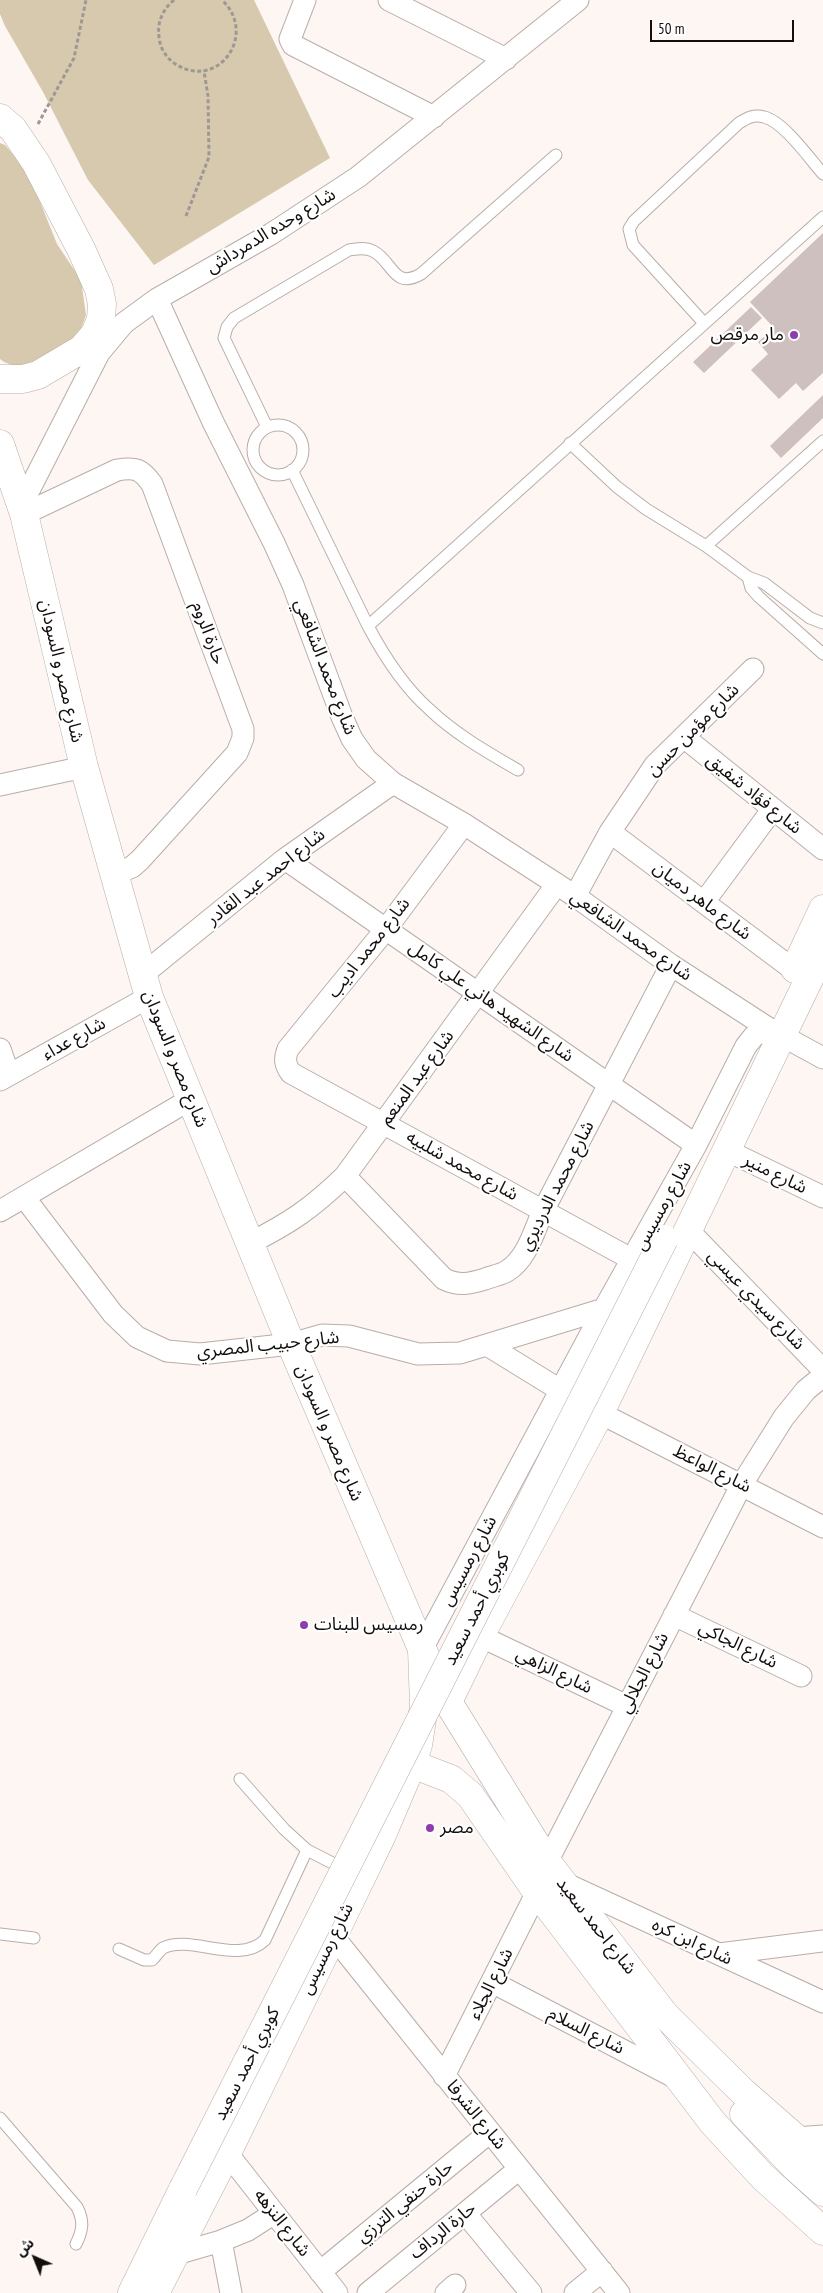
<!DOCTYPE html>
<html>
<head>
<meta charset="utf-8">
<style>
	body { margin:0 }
	#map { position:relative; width:823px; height:2293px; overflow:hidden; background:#fdf6f2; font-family:"PT Sans Narrow","Noto Sans Arabic",sans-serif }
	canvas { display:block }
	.north { position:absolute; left:10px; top:2233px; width:50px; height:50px; -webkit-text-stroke:4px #fff; paint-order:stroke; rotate:316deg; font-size:14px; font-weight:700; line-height:20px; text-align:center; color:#120e0c }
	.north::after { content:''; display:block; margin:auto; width:18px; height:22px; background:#120e0c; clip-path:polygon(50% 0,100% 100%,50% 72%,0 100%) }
	.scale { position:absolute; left:650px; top:20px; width:144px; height:22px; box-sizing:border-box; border:2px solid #120e0c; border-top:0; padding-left:6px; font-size:15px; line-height:18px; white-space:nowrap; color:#120e0c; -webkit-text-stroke:4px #fff; paint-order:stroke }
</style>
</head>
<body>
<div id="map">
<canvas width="823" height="2293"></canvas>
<div class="north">ش</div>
<div class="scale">50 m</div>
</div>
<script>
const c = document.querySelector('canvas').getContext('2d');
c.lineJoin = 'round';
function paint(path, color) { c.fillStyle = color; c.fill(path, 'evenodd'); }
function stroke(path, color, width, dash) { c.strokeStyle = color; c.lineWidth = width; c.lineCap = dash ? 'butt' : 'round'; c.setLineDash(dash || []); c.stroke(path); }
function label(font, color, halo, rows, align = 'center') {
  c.font = font + ' "PT Sans Narrow","Noto Sans Arabic",sans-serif'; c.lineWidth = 4.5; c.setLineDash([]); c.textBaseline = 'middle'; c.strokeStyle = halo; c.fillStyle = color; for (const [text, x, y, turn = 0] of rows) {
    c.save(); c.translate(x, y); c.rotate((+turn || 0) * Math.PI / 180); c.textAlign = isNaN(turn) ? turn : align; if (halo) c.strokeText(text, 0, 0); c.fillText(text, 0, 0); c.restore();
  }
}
paint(new Path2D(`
	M0,0H254L330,158L154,265L88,180L43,92L5,26L0,14Z
	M0,143L5,145L28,172L57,244L81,280L86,315L77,340C55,353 24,378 0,359Z`), '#d7c9ae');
paint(new Path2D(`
	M823,233V373L803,391L796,383L779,399L751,370L768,354L758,342L774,328L750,302Z
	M751,307L762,318L704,373L693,362Z
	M823,395V418L781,458L770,446Z`), '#cdc0be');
const lane = new Path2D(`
	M704,323L633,245L629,229L634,221L739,123C747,118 754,114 764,117C783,121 810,159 823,174
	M253 450a25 25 0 1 1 50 0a25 25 0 1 1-50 0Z
	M267,427L224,338L227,327L234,318L349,250C357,249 365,247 373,251C393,261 393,290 421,274L556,155
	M570,443L617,487L646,509L706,546L748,577L764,583L810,618L823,623
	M292,470L368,626C384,656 403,686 429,709C455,734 487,752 518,770
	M706,546L823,441
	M748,577L751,588L759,597L823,654
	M368,626L823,217
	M240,1779L284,1829L307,1850L346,1870
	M0,1934L34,1938
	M119,1949L144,1960H152C156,1956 159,1951 163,1948C191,1934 238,1966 265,1940L307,1850
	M0,2118L77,2207C84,2221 83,2230 76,2244`);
const street = new Path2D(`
	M305,0L290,39L293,45L434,117
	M389,0L506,59
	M157,299L213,422L274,543L293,585L342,717L352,739L366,759L393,783L464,824L575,896L671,965L768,1028L823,1058
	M21,506L99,353L124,323L157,299L271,234L358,177L578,0
	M24,514L117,470C136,467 141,469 152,484L243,729V738L237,753L140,860L132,867L113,875
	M685,738L823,849
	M0,785L84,767
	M464,824L386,929L288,1049C284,1059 285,1065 291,1073L633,1260
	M610,832L794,970
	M285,859L696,1145
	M575,896L610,832L655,765L753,669
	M704,902L772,810
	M142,975L285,859L393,783
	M0,1049L9,1075
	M0,1080L149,997
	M726,1150L823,1197
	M345,1176L444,1279C459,1286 469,1284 485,1279C492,1276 501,1275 507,1271C527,1259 534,1231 543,1211L671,965
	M24,1197L113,1314L137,1337L167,1351L200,1354L291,1344L322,1335L349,1336L418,1354L460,1353L604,1309
	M0,1211L191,1099
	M688,1230L823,1370
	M250,1243C290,1223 312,1208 345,1176L557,884
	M487,1345L560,1390
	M600,1413L823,1527
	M674,1615L801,1676
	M480,1636L627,1706
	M422,1649L604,1309L696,1145L746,1046L754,1036L768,1028
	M547,1862L742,1484L784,1417L806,1390L823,1376
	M562,1882L823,2002
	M333,1936L619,2293
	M719,1954L823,1941
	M492,1982L676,2078
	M444,2076L537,1892
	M795,2138L823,2136
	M227,2153L337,2293
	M465,2213L531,2293
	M221,2241L231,2293
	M173,2255L221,2241L248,2230L273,2214
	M320,2272L490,2132
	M368,2293L519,2169
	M446,2293L455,2285
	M575,2293L602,2271`);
const secondary = new Path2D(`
	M0,444L24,514L84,767L149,997L291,1344L422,1649L448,1702L547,1862L665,2015L743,2092L823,2162
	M412,1764L451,1779L470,1795L537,1892L713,2123L763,2177L823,2231
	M744,2114L795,2167L823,2192`);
const primary = new Path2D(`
	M0,118L13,129L36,163L81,249L99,289L102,304L101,319L95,334L82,349L38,375L23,379H0
	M0,463L11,477
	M795,969L823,909
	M448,1702L480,1636L600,1413L823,950
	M132,2293L183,2189
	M155,2293L227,2153L333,1936L381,1837L412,1764L418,1745L424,1706L422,1649`);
stroke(lane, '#b9ada8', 13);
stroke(street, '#b9ada8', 23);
stroke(secondary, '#b9ada8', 29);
stroke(primary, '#b9ada8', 29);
stroke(new Path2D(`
	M174,0C162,10 157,23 159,37C160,49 167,59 177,65C219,90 258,34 222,0
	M38,124L74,58L86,0
	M186,216L209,157L208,96L204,71`), '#9e9895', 3, [4, 2.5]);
stroke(lane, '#fff', 11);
stroke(street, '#fff', 21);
stroke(secondary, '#fff', 28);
stroke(primary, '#fff', 28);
const primaryBridge = new Path2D(`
	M183,2189L664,1239`);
stroke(primaryBridge, '#b9ada8', 29, []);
stroke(primaryBridge, '#fff', 28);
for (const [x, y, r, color] of [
	[794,335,5,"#8d3eae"],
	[304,1625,5,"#8d3eae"],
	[430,1828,5,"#8d3eae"]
]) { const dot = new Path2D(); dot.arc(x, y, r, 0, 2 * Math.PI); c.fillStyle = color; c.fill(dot); stroke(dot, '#fff', 2); }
label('18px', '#120e0c', '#fff', [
	["شارع وحده الدمرداش",271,231,-31],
	["حارة الروم",208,633,70],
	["شارع محمد الشافعي",325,667,69],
	["شارع مصر و السودان",61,671,77],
	["شارع مؤمن حسن",693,730,-45],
	["شارع فؤاد شفيق",754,794,39],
	["شارع احمد عبد القادر",266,877,-38],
	["شارع ماهر دميان",702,901,37],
	["شارع محمد الشافعي",631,936,35],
	["شارع محمد اديب",369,948,-52],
	["شارع الشهيد هاني علي كامل",491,1002,35],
	["شارع عداء",74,1039,-29],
	["شارع مصر و السودان",175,1059,68],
	["شارع عبد المنعم",417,1078,-54],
	["شارع محمد شلبيه",462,1166,29],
	["شارع منير",775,1174,26],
	["شارع محمد الدرديري",557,1186,-63],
	["شارع رمسيس",663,1206,-61],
	["شارع سيدي عيسي",756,1300,46],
	["شارع حبيب المصري",268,1345,-6],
	["شارع مصر و السودان",329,1433,67],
	["شارع الواعظ",712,1469,27],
	["شارع رمسيس",469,1561,-62],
	["كوبري أحمد سعيد",477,1609,-63],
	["شارع الجاكي",738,1645,26],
	["شارع الزاهي",554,1671,26],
	["شارع الجلالي",644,1673,-63],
	["شارع احمد سعيد",596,1926,52],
	["شارع ابن كره",692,1942,25],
	["شارع رمسيس",327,1949,-64],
	["شارع الجلاء",491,1984,-63],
	["شارع السلام",586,2031,27],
	["كوبري أحمد سعيد",247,2064,-63],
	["شارع الشرفا",476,2115,51],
	["حارة حنفي الترزي",405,2202,-39],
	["شارع النزهه",282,2223,52],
	["حارة الرداف",443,2231,-39]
]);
label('18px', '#120e0c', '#fff', [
	["مار مرقص",784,335,"right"],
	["رمسيس للبنات",314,1625],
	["مصر",440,1828]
], 'left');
</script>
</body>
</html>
